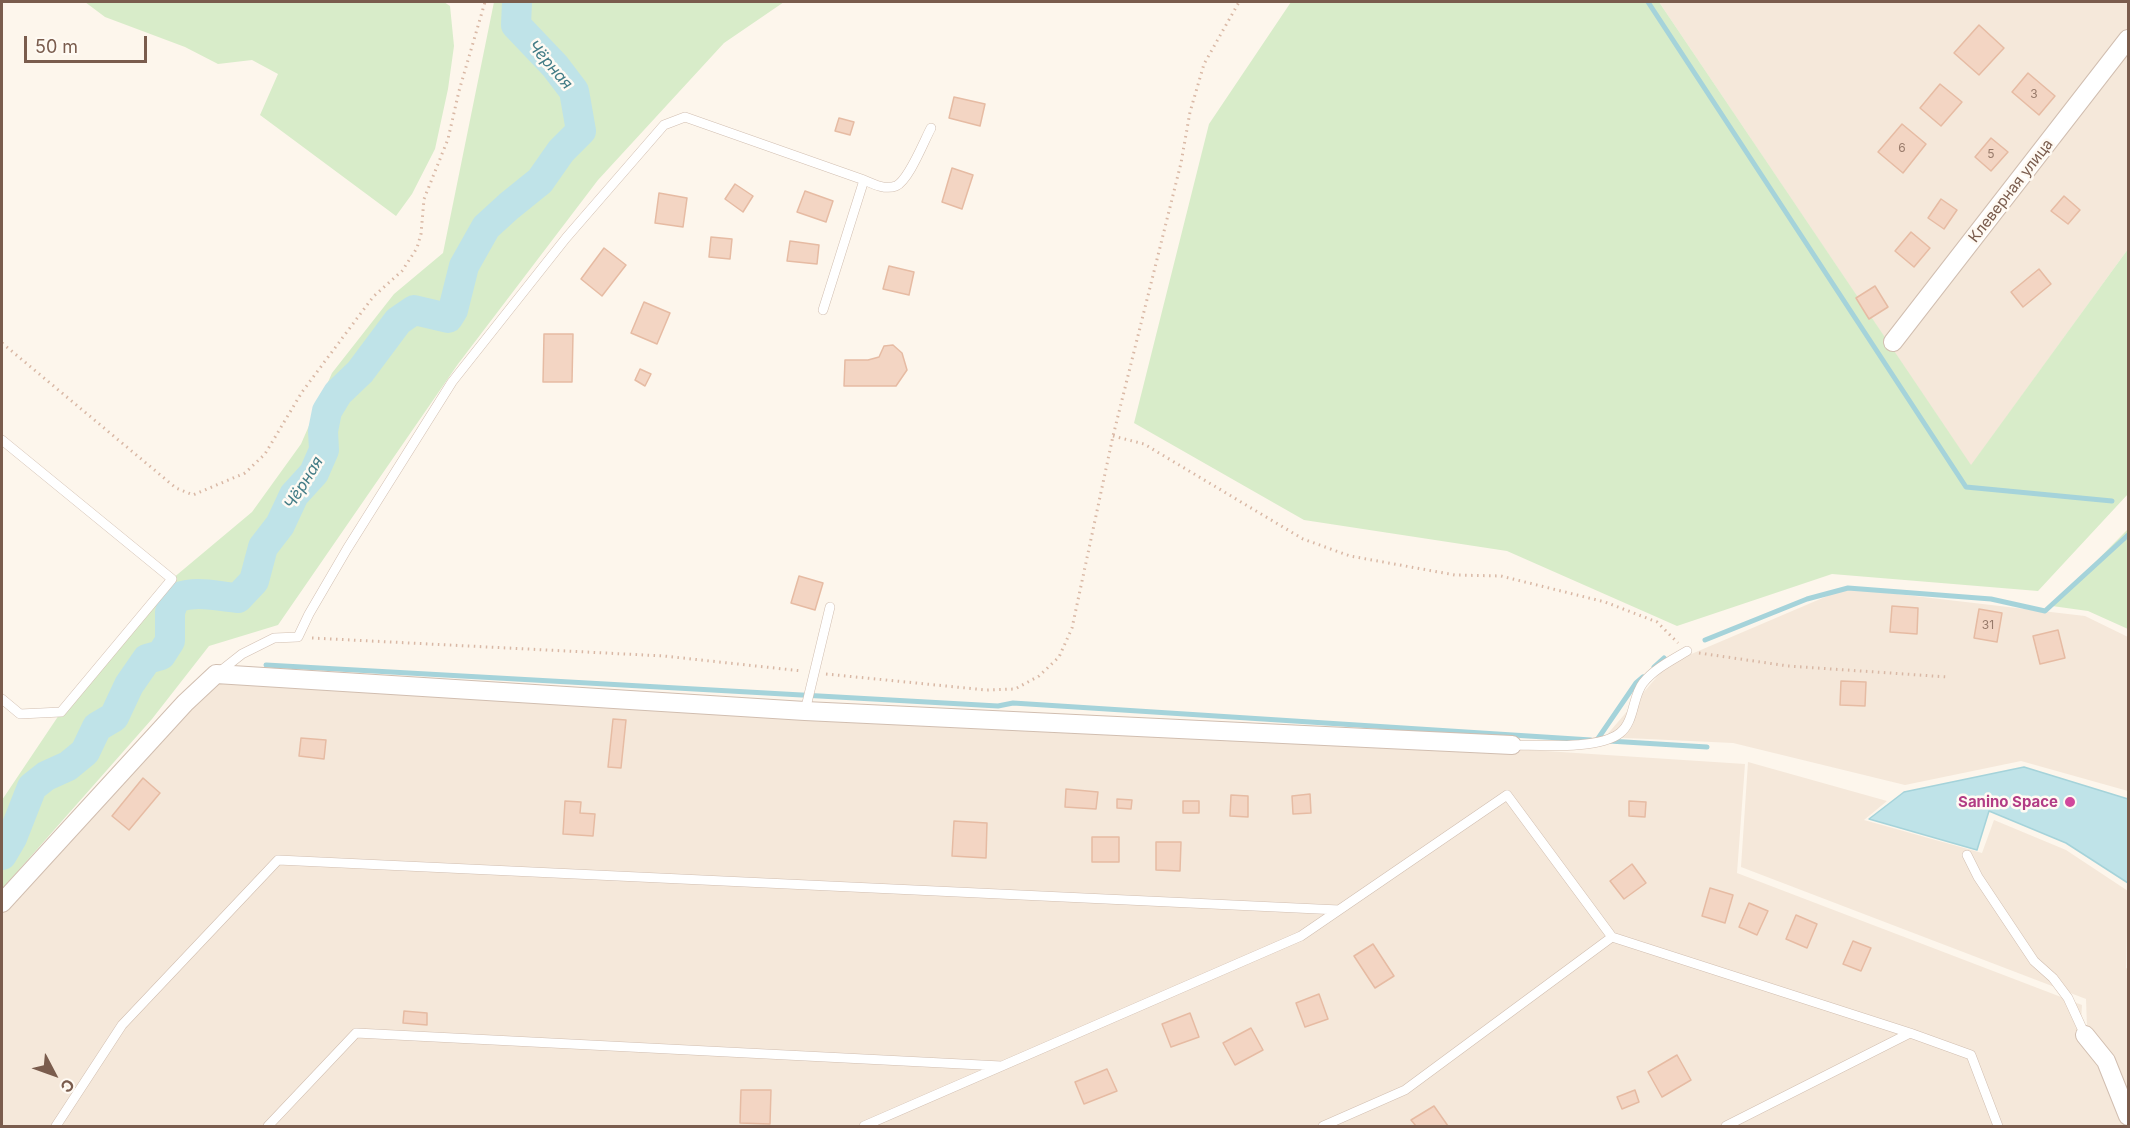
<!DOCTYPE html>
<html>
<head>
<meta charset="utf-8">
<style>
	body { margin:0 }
	#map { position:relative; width:2130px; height:1128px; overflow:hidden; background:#fdf6ec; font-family:Inter,sans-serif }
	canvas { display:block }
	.frame { position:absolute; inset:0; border:3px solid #7a5c4d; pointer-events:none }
	.north { position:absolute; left:24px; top:1044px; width:60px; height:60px; -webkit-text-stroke:4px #fffaf3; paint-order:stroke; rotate:131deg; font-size:16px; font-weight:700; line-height:24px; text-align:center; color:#7a5c4d }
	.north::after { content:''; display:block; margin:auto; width:21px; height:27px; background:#7a5c4d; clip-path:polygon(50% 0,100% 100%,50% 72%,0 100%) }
	.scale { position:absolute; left:24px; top:36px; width:123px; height:27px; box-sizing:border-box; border:3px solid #7a5c4d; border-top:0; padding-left:8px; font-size:18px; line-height:21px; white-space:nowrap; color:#7a5c4d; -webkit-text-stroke:4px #fffaf3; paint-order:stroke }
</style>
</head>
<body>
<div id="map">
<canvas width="2130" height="1128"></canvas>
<div class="frame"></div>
<div class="north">С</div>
<div class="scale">50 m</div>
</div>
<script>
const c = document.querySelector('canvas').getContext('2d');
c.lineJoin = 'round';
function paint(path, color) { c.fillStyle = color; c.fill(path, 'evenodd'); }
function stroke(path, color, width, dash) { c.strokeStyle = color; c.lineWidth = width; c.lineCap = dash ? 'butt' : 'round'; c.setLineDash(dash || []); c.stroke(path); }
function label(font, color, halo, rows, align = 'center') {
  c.font = font + ' Inter,sans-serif'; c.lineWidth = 5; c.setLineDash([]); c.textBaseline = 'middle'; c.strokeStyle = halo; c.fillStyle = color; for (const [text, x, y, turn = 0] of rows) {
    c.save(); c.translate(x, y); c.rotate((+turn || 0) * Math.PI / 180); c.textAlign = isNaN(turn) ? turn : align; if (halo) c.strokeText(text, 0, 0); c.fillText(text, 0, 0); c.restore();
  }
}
paint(new Path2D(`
	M1659,2H2128V249L1971,466Z
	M1846,588L2085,616L2128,637V791L2021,761L1905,785L1733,743L1605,737L1668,664Z
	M240,666L1745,764L1737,873L2082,1005L2080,1038L2102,1065L2128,1126H2V912L218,680Z
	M1748,762L1887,801L1864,820L1982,853L1994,820L2066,850L2128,891L2126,968L2128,969V1103L2087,1028L2086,999L1741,867Z`), '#f5e8da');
paint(new Path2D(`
	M85,2H444L450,6L454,46L448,89L435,149L412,194L396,216L260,115L278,74L252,60L218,64L185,47L105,17Z
	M494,2H784L724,43L598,180L458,364L278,625L209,646L152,719L2,889V800L61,712L172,579L252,512L301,444L332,373L394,294L443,253Z
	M1291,2H1659L1971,465L2128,249V494L2038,591L1832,574L1677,626L1507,551L1304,520L1134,423L1209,124Z
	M2128,529V629L2088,611L2052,606Z`), '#d8ecc9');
const water = new Path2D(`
	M2024,767L2128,799V883L2066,843L1989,811L1977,850L1869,819L1904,792Z`);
paint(water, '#bfe3e8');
stroke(water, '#a5d3da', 1.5);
stroke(new Path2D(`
	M1648,2L1966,487L2112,501
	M1705,640L1807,599L1848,588L1991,599L2045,611L2128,535
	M266,665L998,706L1013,703L1591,740
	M1654,667L1664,658
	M1597,740L1636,683L1643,677
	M1609,741L1707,747`), '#a5d3da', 5);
stroke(new Path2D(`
	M2,855L12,838L32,787L46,776L68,766L85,752L97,727L114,717L129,685L147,659L161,655L170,641V612L175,598C198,590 214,596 238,598L254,581L263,547L280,525L294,495L314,473L324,450L323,431L327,411L338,393L360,372L398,321L414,310L448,318L453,310L464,266L486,227L509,206L540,181L561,151L581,131L574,91L555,66L516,25L517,2`), '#bfe3e8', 30);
const building = new Path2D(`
	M1979,25L2004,48L1979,75L1954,53Z
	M2028,73L2055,96L2039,115L2012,92Z
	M1940,84L1962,102L1941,126L1920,108Z
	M954,97L985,104L980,126L949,118Z
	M839,118L854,122L850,135L835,131Z
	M1902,124L1926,144L1903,173L1878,152Z
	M1991,138L2008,152L1991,171L1975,157Z
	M952,168L973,175L962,209L942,202Z
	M735,184L753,196L743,212L725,199Z
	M805,191L833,201L826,222L797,212Z
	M659,193L687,198L683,227L655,223Z
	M2064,196L2080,210L2068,224L2051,211Z
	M1941,199L1957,210L1944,229L1928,218Z
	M1911,232L1930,248L1914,267L1895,251Z
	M711,237L732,239L730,259L709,257Z
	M790,241L819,245L817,264L787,261Z
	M604,248L626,265L602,296L581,279Z
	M889,266L914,272L909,295L883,289Z
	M2039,269L2051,284L2023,307L2011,292Z
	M1875,286L1888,307L1869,319L1856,298Z
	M644,302L670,313L657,344L631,333Z
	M544,334H573L572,382H543Z
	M893,345L902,353L907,370L896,386H844L845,360H868L879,357L884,346Z
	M640,369L651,374L645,386L635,380Z
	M799,576L823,583L815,610L791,603Z
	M1892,606L1918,608L1917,634L1890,632Z
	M1979,609L2002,613L1997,642L1974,638Z
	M2058,630L2065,658L2040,664L2033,636Z
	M1841,681L1866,682L1865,706L1840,705Z
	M613,719L626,720L621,768L608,767Z
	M301,738L326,740L324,759L299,756Z
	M143,778L160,793L129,830L112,816Z
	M1066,789L1098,792L1096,809L1065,807Z
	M1310,794L1311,813L1293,814L1292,796Z
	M1231,795L1248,796V817L1230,816Z
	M1117,799L1132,800L1131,809L1117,808Z
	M565,801L581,802L580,813L595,814L593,836L563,834Z
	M1183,801H1199V813H1183Z
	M1629,801L1646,802L1645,817L1629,816Z
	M954,821L987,823L986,858L952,856Z
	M1092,837H1119V862H1092Z
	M1156,842H1181L1180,871L1156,870Z
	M1632,864L1646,883L1624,899L1610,881Z
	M1710,888L1733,895L1725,923L1702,916Z
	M1749,903L1768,911L1757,935L1739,927Z
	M1796,915L1817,924L1807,948L1786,939Z
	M1853,941L1871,948L1861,971L1843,964Z
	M1373,944L1394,976L1375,988L1354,956Z
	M1319,994L1328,1019L1305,1027L1296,1003Z
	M404,1011L427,1013V1025L403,1023Z
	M1190,1013L1199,1037L1171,1047L1162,1024Z
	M1251,1028L1263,1050L1235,1065L1223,1043Z
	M1677,1055L1691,1080L1662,1097L1648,1072Z
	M1107,1069L1117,1091L1084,1104L1075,1082Z
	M741,1090H771L770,1124L740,1123Z
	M1635,1090L1639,1102L1622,1109L1617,1097Z
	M1434,1106L1448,1126H1416L1411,1120Z`);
paint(building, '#f3d5c3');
stroke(building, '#e6bba3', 1.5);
const lane = new Path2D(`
	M823,310L864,180
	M2,440L172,579L61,712L20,714L2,699
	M218,673L242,654L274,638L298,637L309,614L347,549L452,382L566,238L664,125L685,117L864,180C873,184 885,190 896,186C909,180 924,141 931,128
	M805,711L830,607
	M1512,745C1540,745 1599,750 1620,733C1635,721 1632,697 1643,683C1654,669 1672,660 1687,651
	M1967,855L1978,877L2034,961L2053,978L2068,998L2085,1035
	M56,1126L122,1025L278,860L1339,910
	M268,1126L356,1033L1001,1066
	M864,1126L1301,936L1507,795L1612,937L1910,1033L1971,1055L1998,1126
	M1323,1126L1405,1090L1612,937
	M1726,1126L1910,1033`);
const street = new Path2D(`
	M1893,342L2128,39
	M2,903L185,703L216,674L805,711L1512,745
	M2085,1035L2106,1061L2128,1116`);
stroke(lane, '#d1beb0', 10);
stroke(street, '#d1beb0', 20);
stroke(new Path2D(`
	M2,343L176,488L193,495L245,473L265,454L302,392L373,297L402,271L417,248L421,234L424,199L448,139L459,91L485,2
	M1113,436L1144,444L1303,539L1350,556L1455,575L1501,576L1605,602L1657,622L1678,643
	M312,638L664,656L802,671
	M1699,653L1788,666L1948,677
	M826,674L986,690L1015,689L1039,676L1059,657L1072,628L1113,436L1181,163L1190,112L1204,64L1239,2`), '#d9b8a5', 3, [1.5, 4.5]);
stroke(lane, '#fff', 9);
stroke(street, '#fff', 18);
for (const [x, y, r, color] of [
	[2070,802,6,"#d1479c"]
]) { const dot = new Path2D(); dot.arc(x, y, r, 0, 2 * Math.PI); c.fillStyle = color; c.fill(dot); stroke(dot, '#fffaf3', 2); }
label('12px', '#987a6a', null, [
	["3",2034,94],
	["6",1902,148],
	["5",1991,154],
	["31",1988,625]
]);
label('15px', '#7a5c4d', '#fffaf3', [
	["Клеверная улица",2011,191,-52]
]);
label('bold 15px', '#b23c85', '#fffaf3', [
	["Sanino Space",2058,802]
], 'right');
label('italic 16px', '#437c86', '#fffaf3', [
	["Чёрная",550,65,49],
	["Чёрная",304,483,-58]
]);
</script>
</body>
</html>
